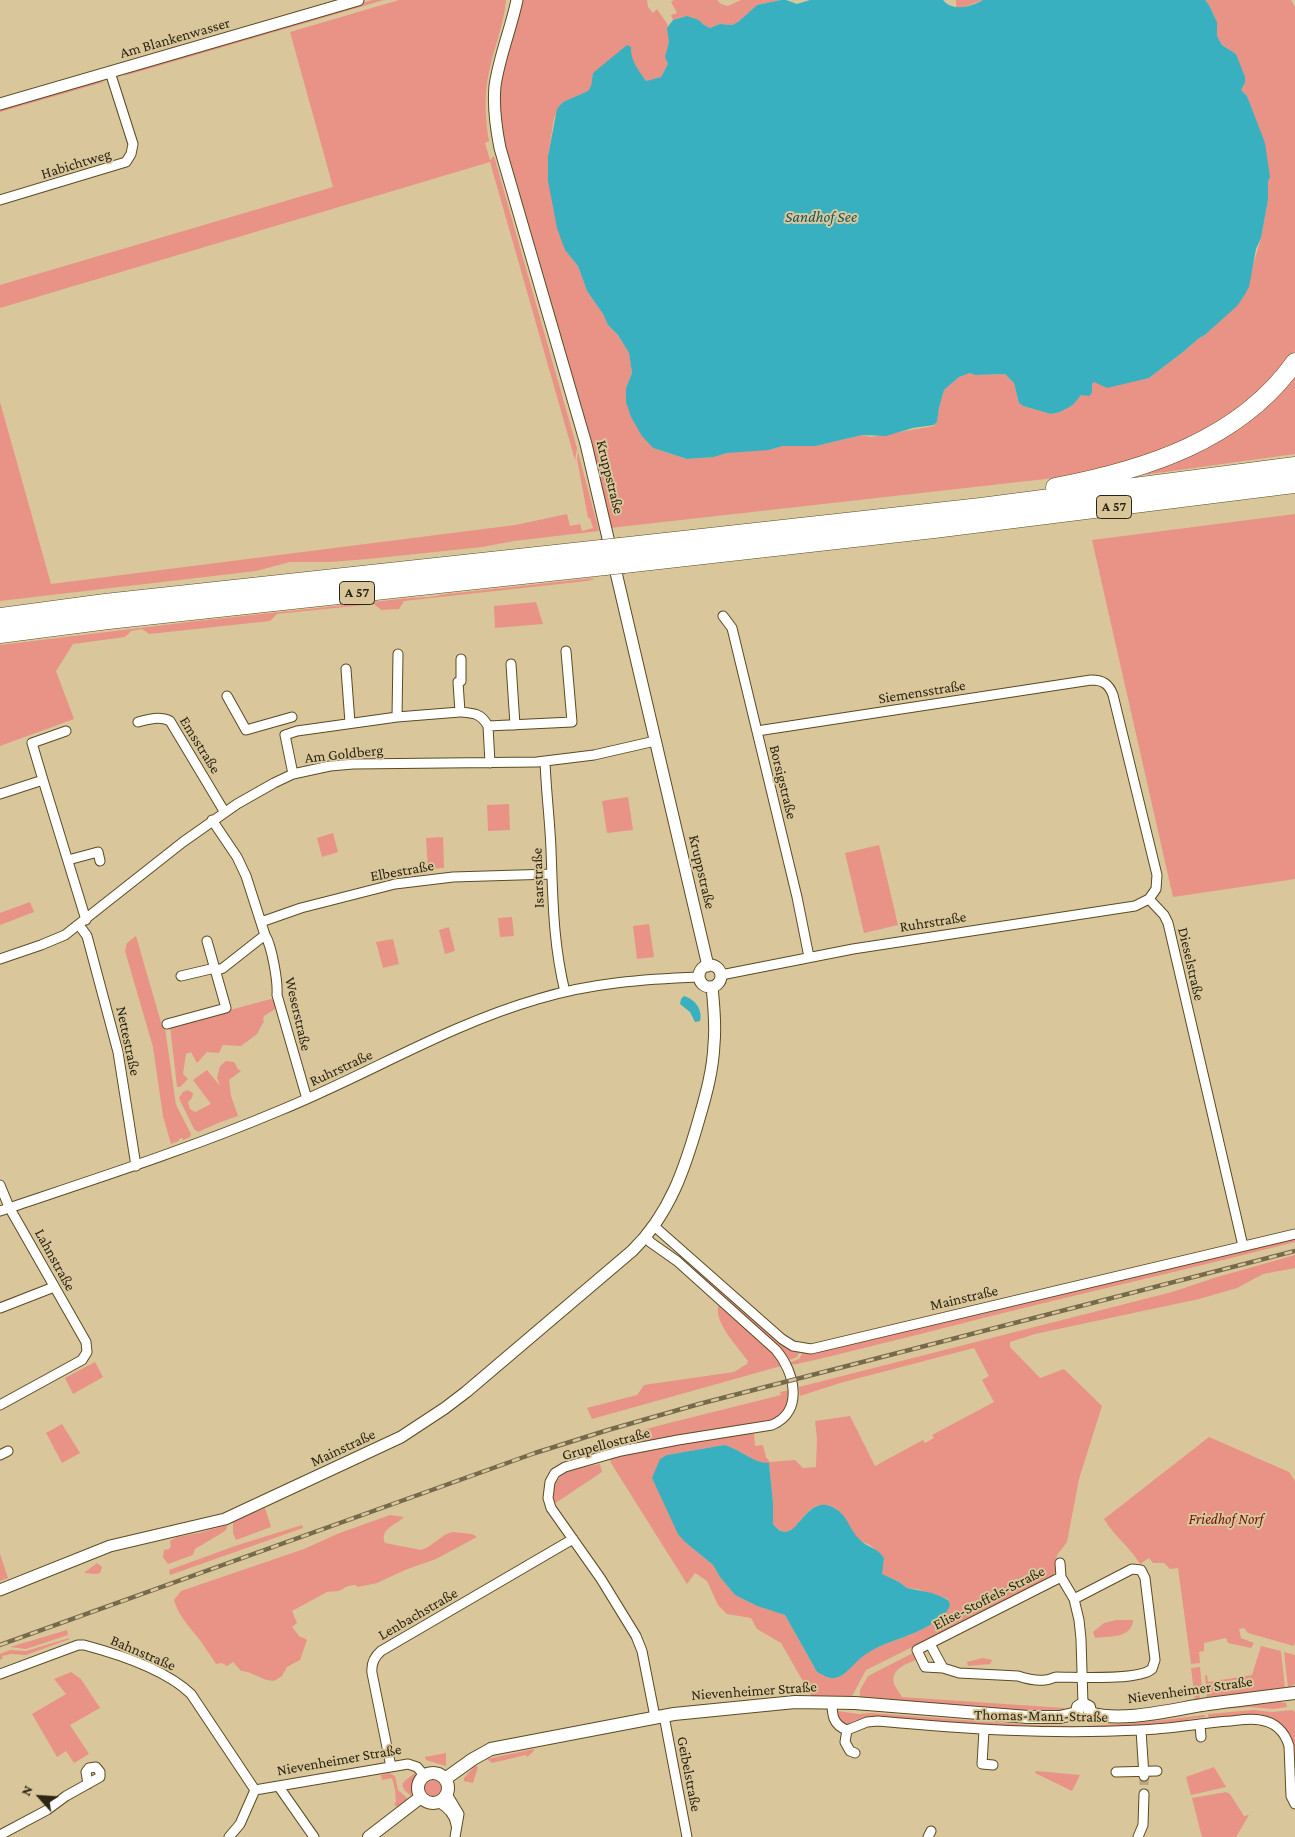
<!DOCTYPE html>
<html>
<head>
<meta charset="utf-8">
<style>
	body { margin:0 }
	#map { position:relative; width:1295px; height:1837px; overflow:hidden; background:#d9c79b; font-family:"Crimson Pro",serif }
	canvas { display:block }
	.north { position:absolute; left:15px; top:1772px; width:50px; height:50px; -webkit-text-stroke:4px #d9c79b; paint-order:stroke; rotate:296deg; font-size:14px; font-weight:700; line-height:20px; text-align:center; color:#2c2514 }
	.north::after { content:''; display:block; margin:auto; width:18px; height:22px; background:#2c2514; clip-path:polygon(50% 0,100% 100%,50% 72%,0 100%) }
</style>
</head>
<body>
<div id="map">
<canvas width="1295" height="1837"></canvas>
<div class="north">N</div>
</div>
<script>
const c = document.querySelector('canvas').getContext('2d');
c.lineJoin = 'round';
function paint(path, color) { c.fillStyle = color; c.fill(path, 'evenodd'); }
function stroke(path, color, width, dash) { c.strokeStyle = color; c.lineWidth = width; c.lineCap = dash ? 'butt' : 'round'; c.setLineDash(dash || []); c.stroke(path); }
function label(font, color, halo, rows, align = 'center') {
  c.font = font + ' "Crimson Pro",serif'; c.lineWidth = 4; c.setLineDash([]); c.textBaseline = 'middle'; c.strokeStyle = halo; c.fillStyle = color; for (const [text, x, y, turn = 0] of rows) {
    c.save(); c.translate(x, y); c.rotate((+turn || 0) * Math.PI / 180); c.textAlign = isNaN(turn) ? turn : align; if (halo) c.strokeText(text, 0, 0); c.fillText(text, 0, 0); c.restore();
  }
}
paint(new Path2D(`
	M372,0H384L124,76L133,70Z
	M399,0H506C504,25 494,47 489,72C484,95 485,118 489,141L485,143L490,160L494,156L577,448L575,460L490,162L0,308V285L333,187L290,32Z
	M522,0H647L648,7L653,13L657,9L668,25C667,31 669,36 669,42C668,51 664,55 668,64L661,77L646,81L637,69L630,54L593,73L591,86L588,91L563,102L554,118L548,156V181L565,250L578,266L587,291L603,314L608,325L618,335L629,353L632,373L626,388L653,448L687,459L714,457L727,453L750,450H769L783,446H816L862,435L871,437L934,426L937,422L939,408L944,390L959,377L970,373L975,375L1005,374L1014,383L1019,403L1023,406L1051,414L1060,412L1073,405L1081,395L1092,393V383L1094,382L1149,378L1183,352L1198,339L1206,334L1237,305L1244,296L1261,238L1268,200V181L1255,118L1247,96L1241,90L1245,83L1236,54L1222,45L1217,36V22L1209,5L1205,0H1291L1295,7V351L1266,386L1213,428L1154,456L1081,475L610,528L503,146L499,97L507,55Z
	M674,0H717L721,4L728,6L741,0H781L757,5L738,22L732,25L720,24L710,28L704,25L699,20L687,16L673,20L671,15L677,13L671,2Z
	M956,0H983L959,9L956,8Z
	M99,81L104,82L0,112V108Z
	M1295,372V454L1121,478L1159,467Z
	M0,402L51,584L515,525L567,514L570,526L580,524L582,531L593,528L590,518H588L577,459L578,452L599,531L514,541L482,547L368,559L331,562H290L256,571L0,601Z
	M1295,514V879L1173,897L1092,540Z
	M594,578V579L587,581L404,601L399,609L381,610L374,604L277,614L270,621L149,634L142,629L131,631L125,637L73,644L56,671L74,719L0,746V645L197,621L410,598L430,597L447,594Z
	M536,602L543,624L495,628L494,606Z
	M628,797L633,830L607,833L602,801Z
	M509,804L510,830L488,831L487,805Z
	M333,833L338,852L322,857L317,838Z
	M443,837L444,868L428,869L426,838Z
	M879,845L898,925L864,933L845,853Z
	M30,902L34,912L0,925V913Z
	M512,917L514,936L500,937L498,918Z
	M649,924L654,957L637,959L633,926Z
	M449,927L455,951L445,954L439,930Z
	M136,936L162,1026L165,1028L176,1105L191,1134L190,1137L183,1140L182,1138L179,1139V1141L171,1144L163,1116L153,1047L125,951L127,943Z
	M393,939L399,964L383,968L376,942Z
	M271,999L275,1001V1009L264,1016L263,1020L264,1021L257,1034L241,1046L223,1045L219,1053L207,1052L197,1063L191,1052L186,1054L183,1074L188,1079L180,1087H177L170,1026Z
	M226,1061L234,1062L238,1069L241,1071L229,1080L231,1096L238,1116L218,1123L198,1132L194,1129L179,1098L183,1092L187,1090L193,1093L192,1098L188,1102L190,1109L195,1112L211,1104L193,1080L207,1070L220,1086L217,1078L220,1066Z
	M1295,1238V1242C1213,1263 1130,1282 1048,1302C964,1322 881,1345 797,1364L789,1365L788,1363L799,1359L803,1352H810L837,1348Z
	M676,1251L800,1351L797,1357L787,1361Z
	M1295,1255V1268L1263,1274L1237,1288L1199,1299L1035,1334L1010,1342V1347L1040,1378L1064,1369L1102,1406L1079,1479L1067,1542L1057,1555L1054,1577L866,1670L851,1698L812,1697L781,1643L757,1629L751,1618L727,1614L718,1605L707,1581L695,1573L687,1584L611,1463L610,1459L642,1451L754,1432L755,1446L763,1445L766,1457L770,1462L795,1460L803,1468L816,1467L817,1439L815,1421L850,1416L875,1466L923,1440L925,1443L934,1438L932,1435L994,1402L982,1380L989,1376L974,1348L840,1383L800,1396L799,1387L1172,1292L1214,1278ZM724,1445C741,1449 752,1463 769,1464L773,1503V1524C794,1549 800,1507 821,1505C844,1503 846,1527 859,1540C862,1542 866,1543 870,1545C875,1549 880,1554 884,1558L881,1574L899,1582L907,1588L917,1589L948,1599L950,1604C947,1624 900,1638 883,1645C876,1648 868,1652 862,1656C854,1663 846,1676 835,1678C828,1679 823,1675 817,1672L785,1615L757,1606L735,1595L720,1577L713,1565L685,1542L652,1478L667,1455Z
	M719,1304L778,1357L781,1366L592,1419L587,1408L637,1395L644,1385L734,1372L747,1364L748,1361C738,1347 712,1321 719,1304Z
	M95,1362L103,1377L73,1394L65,1378Z
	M789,1390C790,1402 785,1412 775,1419L642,1442L589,1456V1453L607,1449L606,1441L657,1426L781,1395L780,1392Z
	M62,1424L80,1453L62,1463L46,1433Z
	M1209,1437L1289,1472L1295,1481V1642L1294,1646L1248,1633L1244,1628L1239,1629L1241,1638L1254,1643L1251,1648L1228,1643L1226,1638L1204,1643V1651L1199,1652L1200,1663L1191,1664L1178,1568L1170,1569L1164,1563H1153L1149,1558L1140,1564C1130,1547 1114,1536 1104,1519Z
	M600,1464L602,1472L554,1504C549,1470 574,1469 600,1464Z
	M265,1508L271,1527L236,1540L233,1533V1522Z
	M390,1515L404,1517C396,1525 379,1529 385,1543L421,1550L428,1547L446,1534L453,1532L472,1534L477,1537L436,1559L405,1570L377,1583L358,1587L355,1585L348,1586L339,1591L327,1592L292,1611L297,1623L292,1627L300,1637L304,1638L307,1640L300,1660L287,1667L282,1676L274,1681C262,1681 252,1671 241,1671L233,1662L227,1666L222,1663L216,1664C209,1654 203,1643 195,1634C187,1624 178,1614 174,1600L181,1591L304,1549L337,1534Z
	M227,1525V1528L225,1531L195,1549L193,1555L168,1564L163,1557L164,1550L169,1549L171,1546L170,1541L177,1537L199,1533Z
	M302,1525L303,1528L170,1575L169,1570L235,1546Z
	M0,1554L8,1578L0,1581Z
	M97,1563L102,1567L100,1573L96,1574L84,1573Z
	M1116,1620H1133C1132,1639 1108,1636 1095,1638L1093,1632L1104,1623Z
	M67,1630L68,1635L26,1649L10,1647Z
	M69,1638L70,1639L26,1655L11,1654L2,1656L3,1658L0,1660V1654L10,1650L26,1651Z
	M1261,1646L1281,1651L1285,1688L1207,1699L1205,1676L1207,1675L1208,1682L1252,1675Z
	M1284,1652L1295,1655V1684L1288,1688Z
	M913,1653L916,1660C905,1664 888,1671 895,1686C897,1690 900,1693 902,1697L1064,1708V1712L1050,1714L860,1699V1690L868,1676Z
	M983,1658L992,1660L990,1664L968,1666L967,1662Z
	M1200,1667L1202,1687L1199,1691L1200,1700H1195L1191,1668Z
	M71,1672L81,1679L100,1708L70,1725L89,1754L74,1763L66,1751L57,1757L32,1714L66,1694L54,1679Z
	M1279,1702L1286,1703L1287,1707L1273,1709L1249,1707L1208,1710Z
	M1253,1710L1272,1712L1292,1710L1295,1712V1796L1292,1747L1270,1720L1261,1716L1254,1715L1209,1719L1208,1714Z
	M837,1711L859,1714L871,1713L1030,1725L1076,1726V1728L1060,1729L960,1724L870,1716L853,1721L845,1726L839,1722Z
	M1205,1715V1717L1189,1719L1188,1721C1179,1722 1140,1724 1136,1726L1085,1728V1726L1137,1723Z
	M534,1749L533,1752L527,1757L526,1755L492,1763L487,1759Z
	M446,1753V1766L426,1760L425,1757Z
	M475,1766L478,1767L473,1783L464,1781V1778Z
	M1214,1767L1226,1787L1191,1795L1186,1777Z
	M1036,1771L1080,1775L1072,1791L1035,1773Z
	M389,1773L395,1776L398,1790L408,1799L399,1809L394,1804L396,1802L395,1789L392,1778L382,1780L381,1775Z
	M415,1773L417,1780L411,1796C397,1784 402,1783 415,1773Z
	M425 1788a8 8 0 1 1 16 0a8 8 0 1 1-16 0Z
	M1226,1792L1230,1794L1244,1816L1249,1815L1236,1837H1202L1192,1798Z`), '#e99286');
paint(new Path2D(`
	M781,0H786L797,4L810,0H943C952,12 971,7 983,0H1205L1209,5L1217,22V36L1222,45L1236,54L1245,77V83L1241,90L1247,96L1265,143L1270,177L1268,181V200L1261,238L1256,249L1249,287L1244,296L1237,306L1206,334L1198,339L1183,352L1149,378L1107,388L1094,382L1092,384V393L1089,396L1081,395L1073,405L1060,412L1051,414L1023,406L1019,403L1014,383L1005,374L975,375L970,373L959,377L944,390L939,408L937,422L934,425L913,428L886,436L862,435L816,446H783L769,450L727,453L714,457L687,459L653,448L642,436L631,417L626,402V388L632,373L629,353L618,335L608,325L603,314L587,291L578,266L565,250L557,228L548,181V156L557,109L563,102L588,91L591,86L593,73L627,45L631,47C630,60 639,71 646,81L661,77L668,64L665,57L669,42L667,28L673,20L687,16L699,20L704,25L710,28L720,24L732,25L738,22L757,5Z
	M684,996C695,999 703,1010 700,1021L695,1022L690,1012L680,1004L681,999Z
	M724,1445C741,1449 752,1463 769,1463L773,1503V1524C797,1554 803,1488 836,1509C847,1515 850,1531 860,1540C868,1548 877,1547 884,1558L882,1574L899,1582L907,1588L932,1593L942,1597L948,1600L950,1604C947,1624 900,1638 883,1645C876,1648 868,1652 862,1657C854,1663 846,1676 835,1678C828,1679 823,1675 817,1672L785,1615L757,1606L735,1595L720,1577L713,1565L685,1542L678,1534L652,1478L660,1459L667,1455Z`), '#38b0c0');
stroke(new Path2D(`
	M1144,1776V1794`), '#b6a780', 9, [9, 4.5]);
const minor = new Path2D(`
	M0,200L126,162L131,154L133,144L110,72
	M723,616L732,628L797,897L809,957
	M461,659V681L458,682L460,712C473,713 481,713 488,726
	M511,664L515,725
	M346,669L350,723
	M227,696L246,730L292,717
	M397,717L398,654
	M138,722C149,719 160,716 170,721L224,811
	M757,731L1091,680C1103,680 1109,684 1113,695L1157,875L1156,889L1149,899L1164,915L1168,923L1243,1246
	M545,761C546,791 550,821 551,850C553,900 553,943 565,992
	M490,763L488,726L572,722L566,651
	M293,774L285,735L297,731L397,717L460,712
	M43,780L32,743L66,731
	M0,794L43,780L86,920
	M212,820L237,857L246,876L265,935C272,946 278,982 277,995L307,1099
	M68,860L98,852L100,861
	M261,922L301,908L395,884L453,877L552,874
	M79,925L87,936L118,1052L136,1166
	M0,959L41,945L65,935L183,842L237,804L274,783L293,774L330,766L353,764L537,762L594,755L655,741
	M215,971L223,968L265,935
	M721,975L853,949L1135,906L1149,899
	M181,976L215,968
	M167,1024L226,1008L207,941
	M0,1185L9,1207L86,1342L87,1352L82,1360L0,1405
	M0,1211C95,1179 189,1149 281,1110C367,1075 448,1025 538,999C590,983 645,979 699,977
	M654,1226L782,1339L793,1346L811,1349L1295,1234
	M646,1236L650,1242L677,1261L776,1350C795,1372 804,1412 772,1425L678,1440L621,1451L565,1467L555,1473L550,1482L548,1498L551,1508L601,1579L636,1636L642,1651L655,1717
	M0,1308L54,1287
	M0,1455L8,1451
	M1060,1563L1061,1577L1074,1599L1079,1620L1081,1639L1083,1704
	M930,1644L943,1668L959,1673L1018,1676C1027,1679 1036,1681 1045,1680C1049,1680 1052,1678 1056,1677C1076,1677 1138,1681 1152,1669L1155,1660L1145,1578L1141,1570L1132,1569L1074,1599
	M943,1668L925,1667L917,1650L1061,1577
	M0,1674L78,1645H84C118,1654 166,1670 191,1694L255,1790
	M832,1702C832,1715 833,1725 847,1730L867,1722L878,1721C967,1729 1050,1735 1139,1730C1170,1729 1200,1723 1230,1721C1240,1720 1251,1718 1260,1720C1275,1722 1285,1732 1289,1746L1291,1796L1295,1804
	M664,1716L687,1837
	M1200,1724L1201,1737
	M847,1730L845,1742L850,1751L855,1753
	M984,1730L982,1764L993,1765
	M1141,1730L1144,1776
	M391,1767L372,1673C371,1664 374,1657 381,1651L573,1539
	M1116,1772L1157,1771
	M279,1787L314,1837
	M255,1790L408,1764L417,1767L425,1776
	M447,1794L459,1814L455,1837
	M438,1802C447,1807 455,1815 456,1825
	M0,1835L47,1810L66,1796L100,1777V1772L96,1767L89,1768L86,1772L88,1784
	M229,1837L240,1824L255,1790
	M928,1837L931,1831
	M1138,1837L1143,1825L1144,1794`);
const tertiary = new Path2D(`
	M517,0C511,29 499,57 495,86C493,107 496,128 500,148L586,444L708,966
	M0,104L358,0
	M699 976a11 11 0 1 1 22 0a11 11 0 1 1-22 0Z
	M0,1590L110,1546L225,1519L401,1437L445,1408L466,1392L632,1251C670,1214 685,1168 699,1119C706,1095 713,1070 714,1044C716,1025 714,1006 712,987`);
const secondary = new Path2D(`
	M1077,1713L1078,1707L1083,1704L1089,1707L1090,1713
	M1090,1713C1123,1723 1174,1709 1208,1704C1237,1700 1266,1697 1295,1693
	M418 1788a15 15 0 1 1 30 0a15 15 0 1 1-30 0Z
	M445,1779L473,1759L491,1749L674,1714L795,1702L855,1703L1028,1717H1060L1077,1713
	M369,1837L421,1797`);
const motorway = new Path2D(`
	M1055,487C1145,470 1240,440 1295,362
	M620,547L981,507L1295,466
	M624,564L934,529L1295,484
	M0,617L105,603L601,549
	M0,634L108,620L605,566`);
stroke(minor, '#5b4b22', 11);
stroke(tertiary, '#5b4b22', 13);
stroke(secondary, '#5b4b22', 14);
stroke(motorway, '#5b4b22', 19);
stroke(minor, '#fff', 9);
stroke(tertiary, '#fff', 11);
stroke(secondary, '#fff', 12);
stroke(motorway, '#fff', 18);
const rail = new Path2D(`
	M0,1645L535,1453L608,1430L699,1404L1295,1251`);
stroke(rail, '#766a4d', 4.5);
stroke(rail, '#d9c79b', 2.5, [8]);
const motorwayBridge = new Path2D(`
	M601,549L620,547
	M605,566L624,564`);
stroke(motorwayBridge, '#5b4b22', 19, []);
stroke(motorwayBridge, '#fff', 18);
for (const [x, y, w] of [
	[1114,507,35],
	[357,593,35]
]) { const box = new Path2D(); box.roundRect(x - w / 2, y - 11.5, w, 23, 4); c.fillStyle = '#d9c79b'; c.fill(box); stroke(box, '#2c2514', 1); }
label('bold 14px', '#2c2514', null, [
	["A 57",1114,507],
	["A 57",357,593]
]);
label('15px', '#2c2514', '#d9c79b', [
	["Am Blankenwasser",175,38,-16],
	["Habichtweg",76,164,-17],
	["Kruppstraße",610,477,76],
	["Siemensstraße",922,692,-9],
	["Emsstraße",200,745,58],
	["Am Goldberg",344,754,-6],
	["Borsigstraße",783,782,76],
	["Elbestraße",402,871,-10],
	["Kruppstraße",702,872,77],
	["Isarstraße",538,878,-92],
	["Ruhrstraße",933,922,-9],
	["Dieselstraße",1191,964,77],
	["Weserstraße",298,1014,77],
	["Nettestraße",128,1041,78],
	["Ruhrstraße",341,1068,-25],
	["Lahnstraße",55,1260,61],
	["Mainstraße",964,1298,-13],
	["Grupellostraße",606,1444,-15],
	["Mainstraße",343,1448,-25],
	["Elise-Stoffels-Straße",989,1598,-27],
	["Lenbachstraße",418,1614,-30],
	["Bahnstraße",143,1653,23],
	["Nievenheimer Straße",1190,1690,-8],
	["Nievenheimer Straße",754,1691,-4],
	["Thomas-Mann-Straße",1041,1716,1],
	["Nievenheimer Straße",339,1760,-10],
	["Geibelstraße",689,1774,79]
]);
label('italic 15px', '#70110d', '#d9c79b', [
	["Friedhof Norf",1226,1519]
]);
label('italic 16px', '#14565f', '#d9c79b', [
	["Sandhof See",821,217]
]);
</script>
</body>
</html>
